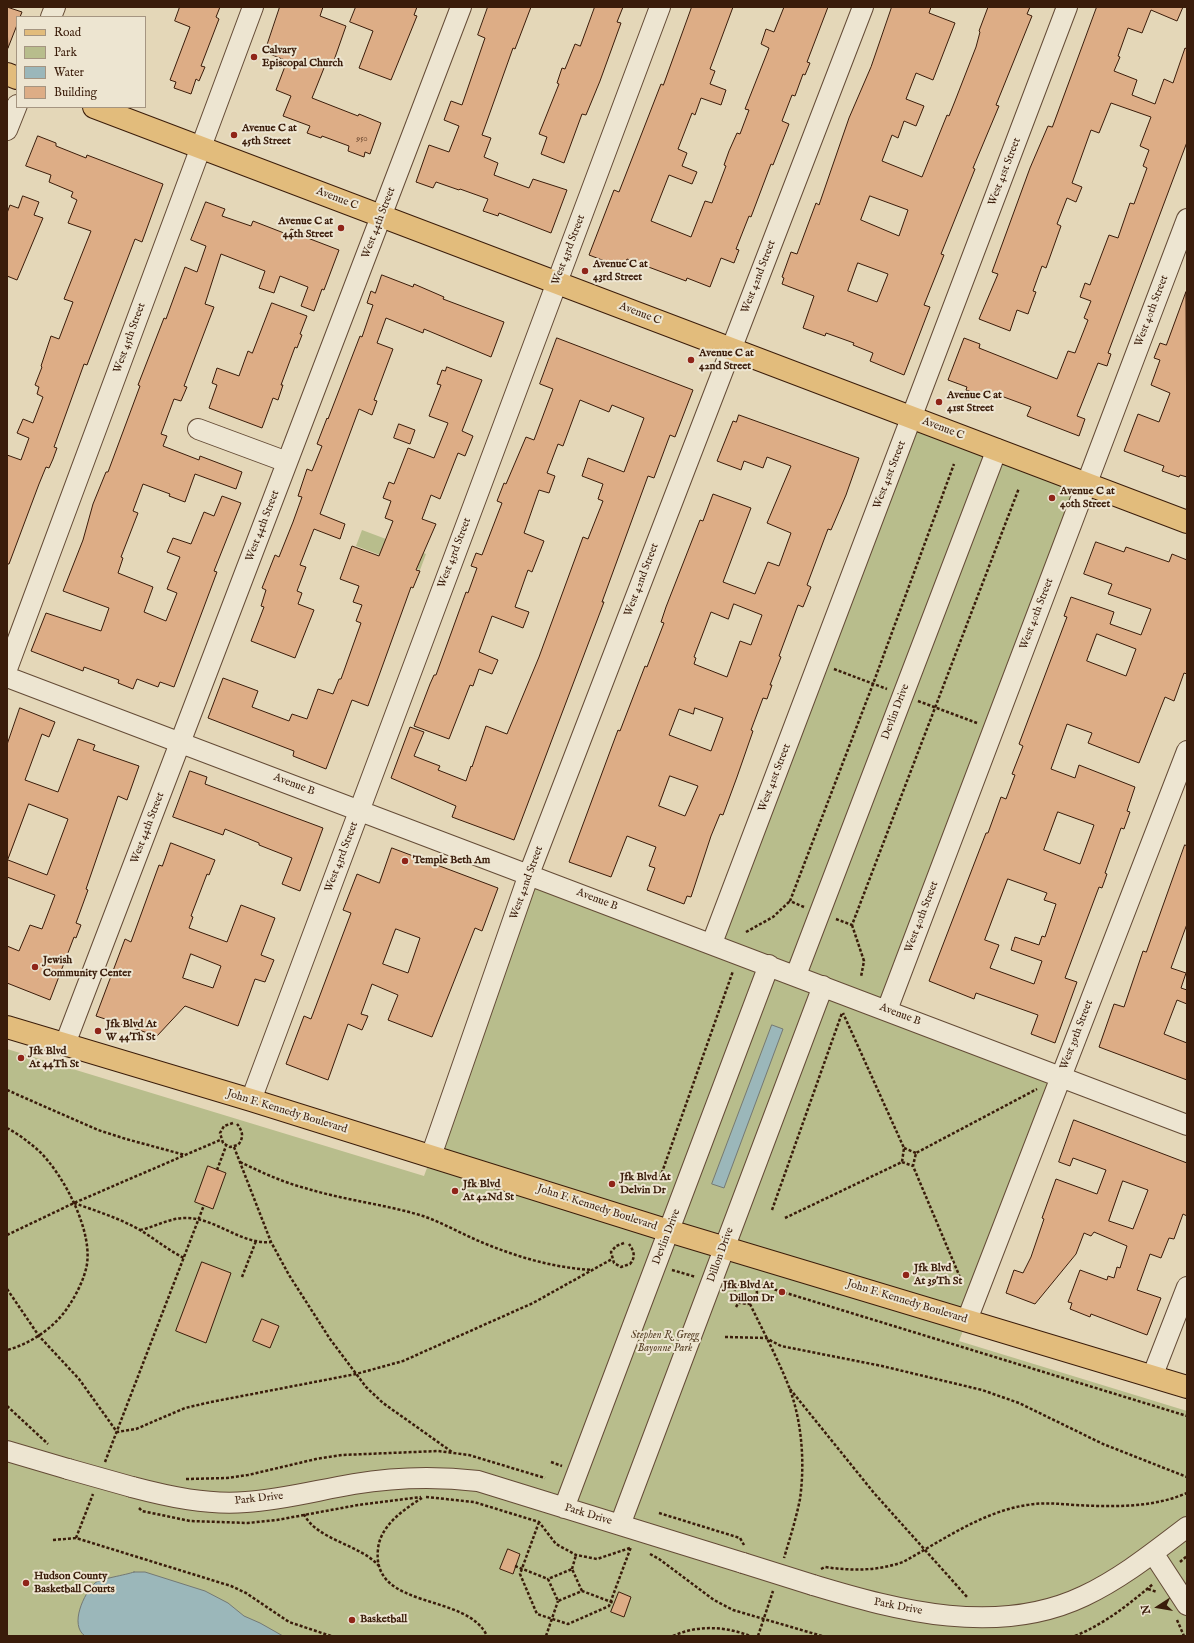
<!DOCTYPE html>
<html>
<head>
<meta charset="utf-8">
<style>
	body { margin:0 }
	#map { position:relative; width:1194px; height:1643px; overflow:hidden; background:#e4d7b8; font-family:"IM FELL English",serif }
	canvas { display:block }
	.frame { position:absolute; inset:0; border:8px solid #3a1c0a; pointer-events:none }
	.legend { position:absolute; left:16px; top:16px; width:130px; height:92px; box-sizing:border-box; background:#ede5d1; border:1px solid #a59581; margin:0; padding:5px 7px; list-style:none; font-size:12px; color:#3a1c0a }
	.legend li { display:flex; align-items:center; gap:8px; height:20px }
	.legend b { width:20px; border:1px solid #a59581 }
	.north { position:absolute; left:1138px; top:1587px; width:40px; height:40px; -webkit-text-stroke:3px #ede5d1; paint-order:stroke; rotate:258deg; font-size:11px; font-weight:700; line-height:16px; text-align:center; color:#3a1c0a }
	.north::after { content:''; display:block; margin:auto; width:14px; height:18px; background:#3a1c0a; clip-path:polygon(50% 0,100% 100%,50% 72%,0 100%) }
</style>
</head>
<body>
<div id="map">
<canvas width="1194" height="1643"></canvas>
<div class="frame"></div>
<ul class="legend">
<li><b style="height:5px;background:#e2bc7c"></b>Road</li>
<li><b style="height:11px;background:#b8bd8c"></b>Park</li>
<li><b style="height:11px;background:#9bb7ba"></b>Water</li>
<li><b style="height:11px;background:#ddad86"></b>Building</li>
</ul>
<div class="north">N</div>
</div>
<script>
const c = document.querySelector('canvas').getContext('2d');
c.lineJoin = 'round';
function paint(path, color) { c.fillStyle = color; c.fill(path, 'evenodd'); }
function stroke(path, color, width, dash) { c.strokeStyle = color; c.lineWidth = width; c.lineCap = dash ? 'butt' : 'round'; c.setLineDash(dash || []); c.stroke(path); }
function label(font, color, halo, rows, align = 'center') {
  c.font = font + ' "IM FELL English",serif'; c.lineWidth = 4; c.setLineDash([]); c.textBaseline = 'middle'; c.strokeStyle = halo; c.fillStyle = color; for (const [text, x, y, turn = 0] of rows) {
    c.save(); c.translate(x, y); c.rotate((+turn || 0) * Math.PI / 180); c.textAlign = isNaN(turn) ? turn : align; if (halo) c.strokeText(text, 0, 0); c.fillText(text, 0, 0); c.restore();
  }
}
paint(new Path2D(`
	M912,417L1087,484L887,1010L1061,1077L959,1341L1187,1411V1636H7V1049L424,1176L536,876L711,943Z
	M362,530L426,554L420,570L356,546Z`), '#b8bd8c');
const water = new Path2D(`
	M772,1025L783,1029L724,1188L712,1184Z
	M134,1572H145L205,1591L228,1603L244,1616L260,1623L283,1636H85C69,1625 84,1593 95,1583C99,1579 126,1575 134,1572Z`);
paint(water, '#9bb7ba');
stroke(water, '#747974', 1);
const building = new Path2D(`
	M7,7L22,12L20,17H17V25L8,48Z
	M180,7H220L216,17L219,19L201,66L205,67L199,81L196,79L191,94L174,88L176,82L170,80L190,27L175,21Z
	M280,7H323L320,16L346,26L332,66L326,63L312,98L358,116L359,114L381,123L370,154L365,152L364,157L348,151L349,146L322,136L321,138L307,133L310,126L283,116L291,96L276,90L287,61L265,52Z
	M356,7H417L414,15L417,16L391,80L359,68L373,31L350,22Z
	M488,7H531L515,49L513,48L482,135L491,138L484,157L498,163L494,175L529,188L533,179L567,190L551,233L499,213L498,216L483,211L488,199L460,189L459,190L436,182L433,188L416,182L429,145L449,152L459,126L444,120L451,101L462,105L485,38L478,35Z
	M595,7H623L617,22L621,23L600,81L586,115L582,114L564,163L541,154L547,137L539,134L559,84L557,83L562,68L565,69L575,44L580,46Z
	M692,7H733L710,69L715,71L710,84L726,90L721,105L701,98L695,115L692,113L678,149L687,153L682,166L697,172L692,184L669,175L651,221L691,237L705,201L712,203L726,166L724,165L729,151L737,133L740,134L749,110L745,109L769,48L761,44L766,29L774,32L784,7H828L807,62L810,63L805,75L803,74L795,96L792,95L782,121L789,124L773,165L771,164L751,217L749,216L736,249L739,250L734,263L721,258L710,287L687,278L686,281L627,259L623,268L589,255L614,190L619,192L661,84L663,85Z
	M892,7H931L929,13L955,23L933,80L916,73L906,99L924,106L916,126L904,121L898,138L892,135L882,161L922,177L947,115L949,116L955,101L976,47L980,32L979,31L988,7H1030L1027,14L1032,16L996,105L999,106L973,168L975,169L941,254L944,255L924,305L930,307L904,375L870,361L873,353L853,345L854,343L826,333L825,336L803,328L814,296L782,284L784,278L782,277L791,252L797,254L816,203L819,205L849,118L871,67ZM870,196L908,210L899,236L861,220ZM858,263L888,274L877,302L848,291Z
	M1097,7H1183L1177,21L1151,10L1142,33L1128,28L1118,56L1120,57L1114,71L1137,80L1132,95L1155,104L1164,79L1173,83L1185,48L1187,49V142L1108,353L1111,354L1107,366L1098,363L1077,416L1085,419L1079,436L1027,416L1031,407L993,393L991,399L966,390L967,387L948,380L964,338L980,344L979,348L1057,379L1068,351L1075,353L1088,320L1084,318L1091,301L1080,297L1085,283L1090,285L1109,235L1118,238L1130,203L1134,204L1147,168L1143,166L1149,150L1140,146L1151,117L1111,103L1099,133L1091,130L1072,183L1082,187L1076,202L1067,198L1057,224L1061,226L1046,268L1042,266L1033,291L1036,292L1028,314L1017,310L1010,331L979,319L998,274L992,272L1030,168L1048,126L1052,127Z
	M38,136L56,143V146L86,158L87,155L163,184L142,242L135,239L87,365L84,364L54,447L57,448L53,459L49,468L46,467L39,484L9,564H7V455L21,460L29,438L17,433L23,419L33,423L43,397L37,394L39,387L35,385L42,367L41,366L51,336L59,339L73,302L64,299L91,231L68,223L77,200L71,197L73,192L49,182L51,175L26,166Z
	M23,196L39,202L34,215L43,218L17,280L7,276V213L10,205L18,208Z
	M206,202L225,209L222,216L251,226L253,221L289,235L291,229L306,234L305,237L339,250L324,290L322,289L314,311L301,306L308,287L280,276L274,293L259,288L265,271L221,254L205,304L214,307L184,386L187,387L181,401L174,399L161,434L167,436L163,446L199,460L200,456L242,472L236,489L195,474L185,502L169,496L170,494L143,484L133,511L138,513L121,557L123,558L118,573L153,587L144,612L166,621L177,593L167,589L180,557L167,552L173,538L191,544L204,512L214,516L222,496L241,503L214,571L217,572L174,687L160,682L158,687L137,679L133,689L118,683L119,680L84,667L83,671L31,651L46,613L101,631L109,608L63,591L83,540L93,504L106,472H108L140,386L138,385L164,318L166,319L185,267L197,272L206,246L191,240Z
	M382,275L413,287L414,284L444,297L443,299L504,322L491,357L424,329L423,333L386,318L377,343L393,349L374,400L377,401L372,415L359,409L320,514L345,524L340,539L314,529L300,565L306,567L297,591L302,593L298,604L314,610L295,658L251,641L264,607L261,606L266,590L262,588L275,555L279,557L293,522L302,497L298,496L307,469L312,471L322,446L317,444L327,418L328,419L360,336L362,337L373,305L367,303L371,291L375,293Z
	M1186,292L1187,477L1180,475L1179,477L1162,471L1164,466L1124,451L1138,414L1159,422L1170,393L1151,385L1160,360L1154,358L1160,343L1166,345Z
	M272,303L307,316L300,334L302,335L297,348L295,347L281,385H283L278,400L273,398L262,428L209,408L217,385L212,383L217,368L239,376L248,351L252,353Z
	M557,338L693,390L675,437L670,435L654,478L648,476L602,602H604L514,840L452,817L456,806L391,778L410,727L424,732L414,756L440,766L438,770L466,781L471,766L472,767L486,726L507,734L539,657L583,537L588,539L603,501L598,499L603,484L582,476L588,458L624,472L644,418L612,405L609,412L580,400L563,446L558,444L547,473L555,476L549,493L539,490L524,533L544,541L532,572L528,570L515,607L529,612L523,628L492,616L479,652L498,660L492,674L479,669L473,686L470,685L449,739L414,726L430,684L434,675H436L466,592L468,593L477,568L471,566L476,553L482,555L502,503L497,501L504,483L506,484L526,437L534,440L553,389L540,384Z
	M447,367L482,380L462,431L473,436L465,456L458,453L440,499L431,495L422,519L436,524L416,570L420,571L413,588L411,587L368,706L352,700L326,769L293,756L294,751L208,718L223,678L258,691L252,707L289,721L292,714L307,719L318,689L333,694L339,679H341L361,623L356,621L362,605L353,602L359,586L340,579L352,546L379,556L393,521L385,518L391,501L383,498L389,482L394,484L408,448L434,458L448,423L429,416L441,385L437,384L442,370L445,371Z
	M739,415L859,458L846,495L831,530L828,529L807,585L811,587L803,607L798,605L779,656L781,657L770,685H772L767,699L763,698L751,730L753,731L737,777L723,815L720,814L711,836L691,897L687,896L684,904L647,890L655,868L649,866L656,847L627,836L611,877L569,862L618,730L620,731L645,666L647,667L664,623L661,622L666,607L700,520L703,521L713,494L751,508L723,582L755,594L768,562L779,566L791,533L767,523L791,466L767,457L763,468L744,461L741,470L717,461L733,421L736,422ZM734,604L762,615L751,645L740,641L727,677L694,664L696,658L694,657L711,612L728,619ZM695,708L723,718L711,751L669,735L679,709L693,714ZM670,776L698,786L685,816L659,806Z
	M399,424L415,430L410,444L394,438Z
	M1096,542L1124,552L1126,547L1169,562L1172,554L1187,560V674L1184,673L1174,701L1165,697L1139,763L1088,743L1092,733L1067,724L1051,769L1075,778L1079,765L1135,787L1127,811L1130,812L1124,829L1121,828L1105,873L1107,874L1102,888L1099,887L1065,978L1077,982L1055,1043L1031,1034L1038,1015L976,993L974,999L929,981L986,833H988L1001,797L1006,799L1015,775L1012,774L1023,746L1019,744L1067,617L1064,616L1071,597L1114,612L1110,624L1141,635L1151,609L1108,594L1112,584L1084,574ZM1097,634L1136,649L1126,676L1087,661ZM1058,812L1094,825L1080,864L1044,850ZM1008,879L1047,893L1044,900L1056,904L1045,937L1042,936L1039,945L1015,937L1011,950L1042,961L1034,984L990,968L999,945L985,940Z
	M20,708L55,722L49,737L42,734L25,780L58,792L78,739L95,745L93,750L139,766L127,800L118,796L86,889L88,890L76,923L81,925L76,938L74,937L50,1000L7,983V946L19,951L30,925L42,929L55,895L7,877V745ZM29,804L68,819L47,875L8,860Z
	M190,771L207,777L205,784L323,828L300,891L282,884L292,858L259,845V843L225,829L223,835L173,817Z
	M171,843L215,860L209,875L207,874L191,916L193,917L189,928L227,942L241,905L275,918L261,955L274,960L265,982L255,979L238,1026L185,1006L157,1036L96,1016L125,939L131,942L159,865L162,866ZM191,954L221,966L213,988L183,978Z
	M1185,845L1187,846V924L1171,968L1186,973L1181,988L1187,990V1004L1177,1000L1164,1034L1187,1043V1080L1099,1047L1114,1004L1124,1007L1143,951L1146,952Z
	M392,848L498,888L482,931L475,928L432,1037L388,1020L398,995L372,984L361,1014L368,1016L362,1030L348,1024L328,1080L286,1064L304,1016L311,1019L351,913L343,910L357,874L379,883ZM396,929L420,938L408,973L383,964Z
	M1074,1120L1187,1163V1216L1183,1214L1174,1239L1169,1238L1161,1258L1150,1254L1137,1290L1161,1298L1147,1335L1091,1314L1090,1317L1070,1309L1072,1303L1068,1302L1080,1270L1107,1280L1108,1276L1114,1278L1117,1267L1120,1268L1127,1246L1094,1232L1091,1236L1084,1233L1076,1254L1035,1304L1006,1293L1014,1270L1023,1273L1031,1257L1044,1219L1042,1218L1056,1179L1097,1194L1106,1170L1073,1158L1070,1166L1059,1162ZM1123,1181L1148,1190L1133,1229L1109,1221Z
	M208,1166L226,1173L213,1209L195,1202Z
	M202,1262L231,1273L206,1343L176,1331Z
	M262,1319L279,1326L270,1348L253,1341Z
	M508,1549L520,1554L513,1574L500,1569Z
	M619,1592L631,1597L624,1617L611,1612Z`);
paint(building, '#ddad86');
stroke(building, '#3a1c0a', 1);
const minor = new Path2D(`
	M51,17L55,7
	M7,130L17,105
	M198,429L287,462
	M7,669L253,7
	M7,677L1187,1125
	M712,943L1067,7
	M796,975L997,449
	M887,1010L1187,219
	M65,1044L461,7
	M251,1100L660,7
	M431,1156L529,874L863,7
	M967,1320L1187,751
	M1152,1377L1187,1287
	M7,1451L68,1469
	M132,1487C170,1497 207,1505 246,1502C282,1500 318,1490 354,1484C396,1477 436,1476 478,1481L743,1563
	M564,1508L769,965
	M620,1525L823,986
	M1153,1553L1187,1605
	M813,1585C899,1611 998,1637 1084,1596C1122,1578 1154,1552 1187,1527`);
const major = new Path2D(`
	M7,74L17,78
	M94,107L1187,522
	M7,1027L251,1100L669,1231L1187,1387`);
stroke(minor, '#644b36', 22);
stroke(major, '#3a1c0a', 24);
stroke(new Path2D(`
	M834,669L887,689
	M918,701L977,723
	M804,907L790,901L873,684L954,464
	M836,919L852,925L1019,488
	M852,925L864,961L861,977
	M746,932L773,917L790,901
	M7,1090L98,1130L126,1139L185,1155
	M233,1123L224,1126L220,1133L223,1143L230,1147L238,1145C244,1138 243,1131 237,1124
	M7,1128C18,1134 29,1142 39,1151C64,1175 95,1234 86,1269C82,1284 75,1297 66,1310C52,1329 30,1344 7,1350
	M234,1147L271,1242L289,1275L330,1339L366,1387L383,1403L452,1452
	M904,1148L916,1153
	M240,1162C261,1172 282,1182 305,1188C343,1200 384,1204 423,1216C443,1223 462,1234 481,1242C517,1257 554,1268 593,1270
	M902,1162L913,1166
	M217,1170L226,1146
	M660,1178L733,971
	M74,1203C96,1211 119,1218 140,1230C155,1239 168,1250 184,1258
	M772,1210L842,1013
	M785,1218L902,1162L904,1148L843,1013
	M140,1230C155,1227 169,1218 185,1218C215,1217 241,1245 271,1242
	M7,1235L74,1203L220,1140
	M624,1243L616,1246L611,1252L614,1263L621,1267L630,1264C636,1257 634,1251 629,1244
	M672,1270L696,1277
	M242,1277L256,1241
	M752,1282L757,1292L756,1299L748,1304L740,1303C729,1295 735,1284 747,1281L1187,1416
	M962,1282L913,1166L916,1153L1037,1089
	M7,1289L39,1336L79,1379L117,1432L136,1429L185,1408L211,1402L356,1374L403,1361L533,1303L612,1259
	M750,1304C763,1331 778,1359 789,1387C802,1421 805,1463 800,1499C796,1519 790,1538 784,1558
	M736,1307L739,1302
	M725,1337L766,1338L781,1346L882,1366L982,1390L1019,1403L1103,1444L1187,1477
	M790,1389L874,1493L968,1598
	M7,1406L48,1444
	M105,1462L204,1205
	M551,1462L562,1466
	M186,1479L227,1478L248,1475L316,1459L342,1455L438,1451L469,1455L545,1478
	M426,1497L474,1502L539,1522L556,1544L576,1555L597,1559L630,1548
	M422,1498C404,1509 380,1526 378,1549C371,1611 467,1592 487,1636
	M139,1508L142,1511L190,1521L248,1523L277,1520L358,1505L421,1497
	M659,1513L740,1538L744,1545
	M304,1514C316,1540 360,1544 379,1566
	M539,1522L520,1574L537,1614L568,1624L609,1606L631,1547
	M76,1538L93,1494
	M53,1540L76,1538L231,1586L246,1593L289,1622L331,1636
	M650,1554L659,1559L714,1600L733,1610L822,1636
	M1180,1562L1187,1556
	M515,1566L548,1579
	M572,1569L576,1555
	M821,1569L825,1567C852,1571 877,1571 903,1562C943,1540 982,1512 1027,1505C1044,1502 1059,1504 1076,1505C1113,1507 1152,1508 1187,1493
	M1148,1589L1157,1592
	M582,1591L572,1569L548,1579L558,1601L582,1591L614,1603
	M1177,1620L1184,1636
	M546,1636L558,1601
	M673,1636C697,1625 725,1626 750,1636
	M758,1636L773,1591
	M1075,1636C1106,1623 1128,1605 1153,1584`), '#3a1c0a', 2.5, [3, 2]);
stroke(minor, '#ede5d1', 20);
stroke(major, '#e2bc7c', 22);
const minorBridge = new Path2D(`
	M68,1469L132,1487
	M743,1563L813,1585`);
stroke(minorBridge, '#644b36', 22, []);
stroke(minorBridge, '#ede5d1', 20);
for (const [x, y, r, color] of [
	[254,57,4,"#8f2418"],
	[234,135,4,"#8f2418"],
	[341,228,4,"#8f2418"],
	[585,271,4,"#8f2418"],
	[691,360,4,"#8f2418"],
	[939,402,4,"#8f2418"],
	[1052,498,4,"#8f2418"],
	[405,861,4,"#8f2418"],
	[35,967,4,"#8f2418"],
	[98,1031,4,"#8f2418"],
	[21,1058,4,"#8f2418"],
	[612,1184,4,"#8f2418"],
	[455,1191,4,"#8f2418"],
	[906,1275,4,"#8f2418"],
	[782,1292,4,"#8f2418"],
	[26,1583,4,"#8f2418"],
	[352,1620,4,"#8f2418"]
]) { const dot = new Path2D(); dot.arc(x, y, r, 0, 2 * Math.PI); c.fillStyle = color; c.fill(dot); stroke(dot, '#ede5d1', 1.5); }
label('9px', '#634029', null, [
	["950",362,139]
]);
label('bold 11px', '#3a1c0a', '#ede5d1', [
	["Calvary",262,51],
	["Episcopal Church",262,64],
	["Avenue C at",242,129],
	["45th Street",242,142],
	["Avenue C at",333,222,"right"],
	["44th Street",333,235,"right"],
	["Avenue C at",593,265],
	["43rd Street",593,278],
	["Avenue C at",699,354],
	["42nd Street",699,367],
	["Avenue C at",947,396],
	["41st Street",947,409],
	["Avenue C at",1060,492],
	["40th Street",1060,505],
	["Temple Beth Am",413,861],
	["Jewish",43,961],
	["Community Center",43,974],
	["Jfk Blvd At",106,1025],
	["W 44Th St",106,1038],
	["Jfk Blvd",29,1052],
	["At 44Th St",29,1065],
	["Jfk Blvd At",620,1178],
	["Delvin Dr",620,1191],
	["Jfk Blvd",463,1185],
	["At 42Nd St",463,1198],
	["Jfk Blvd",914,1269],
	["At 39Th St",914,1282],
	["Jfk Blvd At",774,1286,"right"],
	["Dillon Dr",774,1299,"right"],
	["Hudson County",34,1577],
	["Basketball Courts",34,1590],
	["Basketball",360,1620]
], 'left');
label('11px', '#3a1c0a', '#ede5d1', [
	["West 41st Street",1005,172,-69],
	["Avenue C",337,199,21],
	["West 44th Street",379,223,-69],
	["West 43rd Street",569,250,-69],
	["West 42nd Street",759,277,-69],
	["West 40th Street",1152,311,-69],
	["Avenue C",640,314,21],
	["West 45th Street",130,338,-70],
	["Avenue C",943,429,21],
	["West 41st Street",890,475,-69],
	["West 44th Street",263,526,-69],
	["West 43rd Street",455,553,-69],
	["West 42nd Street",642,580,-69],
	["West 40th Street",1037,614,-69],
	["Devlin Drive",896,712,-69],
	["West 41st Street",775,778,-69],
	["Avenue B",294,785,21],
	["West 44th Street",148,828,-69],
	["West 43rd Street",342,857,-69],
	["West 42nd Street",527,883,-70],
	["Avenue B",597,900,21],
	["West 40th Street",922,917,-69],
	["Avenue B",900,1015,21],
	["West 39th Street",1077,1035,-69],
	["John F. Kennedy Boulevard",287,1112,17],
	["John F. Kennedy Boulevard",597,1208,18],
	["Devlin Drive",667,1237,-69],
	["Dillon Drive",721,1255,-70],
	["John F. Kennedy Boulevard",907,1302,17],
	["Park Drive",259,1499,-6],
	["Park Drive",588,1515,17],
	["Park Drive",898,1607,11]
]);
label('italic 11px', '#5a442a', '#ede5d1', [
	["Stephen R. Gregg",665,1336],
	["Bayonne Park",665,1349]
]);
</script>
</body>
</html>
